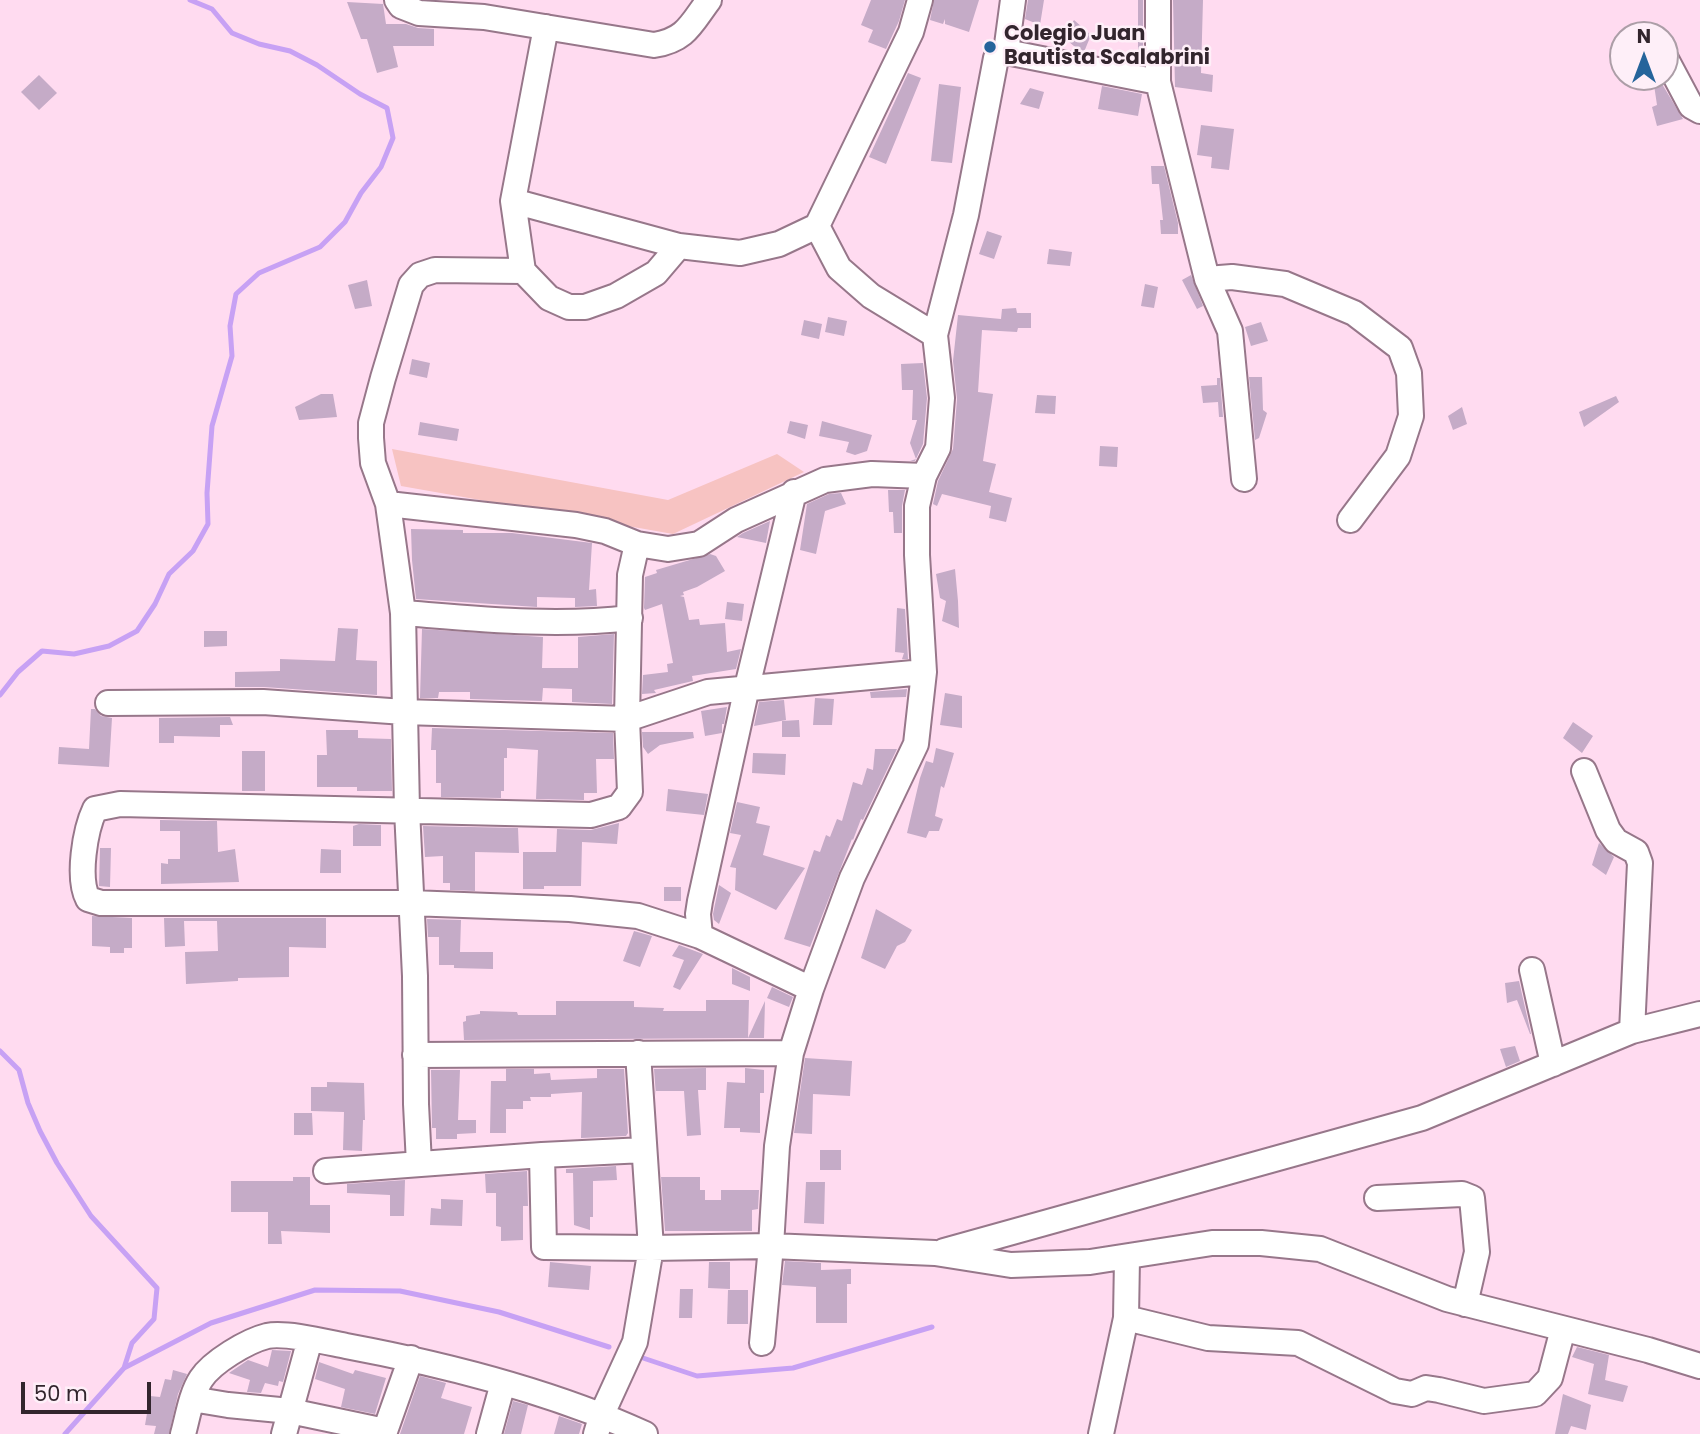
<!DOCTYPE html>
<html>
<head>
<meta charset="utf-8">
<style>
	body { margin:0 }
	#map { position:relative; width:1700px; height:1434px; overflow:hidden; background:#ffdbf0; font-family:Poppins,sans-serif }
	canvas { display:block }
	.north { position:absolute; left:1609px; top:21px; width:70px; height:70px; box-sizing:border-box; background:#feeff8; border:2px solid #ac9ea7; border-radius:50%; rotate:0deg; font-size:19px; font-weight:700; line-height:28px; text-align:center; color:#32252d }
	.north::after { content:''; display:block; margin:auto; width:24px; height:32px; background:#25649b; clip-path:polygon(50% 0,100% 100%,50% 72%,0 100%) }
	.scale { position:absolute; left:21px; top:1382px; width:130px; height:32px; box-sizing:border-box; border:4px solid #32252d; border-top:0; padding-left:9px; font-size:21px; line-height:24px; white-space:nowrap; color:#32252d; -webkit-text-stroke:5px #feeff8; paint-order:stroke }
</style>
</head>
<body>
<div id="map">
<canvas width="1700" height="1434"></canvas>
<div class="north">N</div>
<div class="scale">50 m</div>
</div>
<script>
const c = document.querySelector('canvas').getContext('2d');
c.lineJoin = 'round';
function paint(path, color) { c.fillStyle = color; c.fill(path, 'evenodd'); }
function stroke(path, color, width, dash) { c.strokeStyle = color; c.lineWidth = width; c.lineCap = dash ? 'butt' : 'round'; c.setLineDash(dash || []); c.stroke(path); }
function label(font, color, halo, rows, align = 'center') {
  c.font = font + ' Poppins,sans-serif'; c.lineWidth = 5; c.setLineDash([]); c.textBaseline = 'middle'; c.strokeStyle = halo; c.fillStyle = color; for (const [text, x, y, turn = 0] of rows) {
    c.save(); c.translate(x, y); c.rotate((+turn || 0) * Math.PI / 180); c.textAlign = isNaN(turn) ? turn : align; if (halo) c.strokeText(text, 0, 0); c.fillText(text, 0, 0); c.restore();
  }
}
paint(new Path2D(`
	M392,449L668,500L777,454L804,472L673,534L401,486Z`), '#f7c3c2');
stroke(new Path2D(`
	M0,695L18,672L42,651L74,654L109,646L137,631L155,604L169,574L193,551L208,524L207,493L212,426L232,356L230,326L236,294L259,273L320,247L345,222L361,193L381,167L393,138L387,108L360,94L317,65L290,51L259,44L232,33L212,9L190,0
	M0,1051L19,1070L28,1103L40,1131L57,1163L91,1216L157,1288L154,1319L132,1343L124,1368
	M637,1356L697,1376L793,1368L932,1327
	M65,1434L124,1368L211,1323L315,1290L400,1291L499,1312L609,1347`), '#c7a1f4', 5);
paint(new Path2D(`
	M871,0H905L899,21L886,49L868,42L873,30L861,25Z
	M934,0H979L969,32L945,24V19L943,24L930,20Z
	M1028,0H1044L1040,25L1025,19Z
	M1138,0H1143V56H1138Z
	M1173,0H1203L1201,73L1213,75L1212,92L1175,87Z
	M347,2L383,4L386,24H406L418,28L434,29V46H393L398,67L377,73L367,39H361Z
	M1074,20L1091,35L1084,52L1080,51L1063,37Z
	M908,73L921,78L886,164L869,157Z
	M39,75L57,93L39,110L21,92Z
	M939,84L961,87L952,163L931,161Z
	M1662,84L1683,119L1657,126L1652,107L1657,105L1654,85Z
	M1102,86L1142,94L1138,116L1098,109Z
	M1030,88L1044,92L1039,109L1020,104Z
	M1201,125L1234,129L1229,170L1211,168L1212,157L1197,155Z
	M1151,166H1164L1178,223V234H1161L1160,220H1163L1159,184H1152Z
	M987,231L1002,236L994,259L979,254Z
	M1049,249L1072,252L1070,266L1047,264Z
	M1191,275L1203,306L1197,309L1182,280Z
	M367,280L372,306L355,309L348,285Z
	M1145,284L1158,287L1154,308L1141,306Z
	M1016,308L1017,313H1031V328H1018L1017,332L982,330L978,392L993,394L983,461L996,464L989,492L1012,498L1006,522L989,518L991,506L942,494L937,506L933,504L938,481L953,449L957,399L953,361L958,315L1001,319L1002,309Z
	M828,317L847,321L844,336L825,332Z
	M804,320L822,324L819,339L801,335Z
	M1261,322L1268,341L1251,346L1245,327Z
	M412,359L430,363L427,378L409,374Z
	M923,363L927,398L923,444L915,461H910L916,459L910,443L917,420H912L913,390H902L901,364Z
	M1249,377H1262L1263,410L1267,413L1259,438L1255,440Z
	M1217,378H1220L1223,417H1219L1218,402L1203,403L1201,386L1217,385Z
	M321,394H333L337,417L299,420L295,407Z
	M1037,395L1056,396L1055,414L1035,413Z
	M1616,396L1619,402L1584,427L1579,412Z
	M1462,407L1467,424L1453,430L1448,416Z
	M790,421L808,425L805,439L787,433Z
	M822,421L872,435L867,451L855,455L846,452L849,442L819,436Z
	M420,422L459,429L457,441L418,435Z
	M1100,446L1118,447L1117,467L1099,466Z
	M888,490H905L902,506V533H894L893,512H889Z
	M841,493L846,504L825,511L816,554L800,550L807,504L829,494Z
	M770,521L766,543L737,537L743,533Z
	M411,529L463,530V533H512L592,543L589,590L596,589L597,606L575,607V598L537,597V607L416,599L412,560Z
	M710,554L716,556L725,571L697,587L683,592L684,595L680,596L684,597L689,620L699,619L700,625L725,623L727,652L741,649L736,669L692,676L693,681L654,690L656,693L642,694L643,675L668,672L667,664L673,663L662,604L645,610L644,608L645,577L657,573L656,570Z
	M955,569L958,601L959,628L942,621L946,601L940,598L936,574Z
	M727,602L744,604L742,621L725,619Z
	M897,608L905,609L908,659H902L904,653L895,652Z
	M338,628L358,629L356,660L377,661V695L264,687H235V672L280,671V659L335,661Z
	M422,629L543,637L542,668H578V637L614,634L612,704L572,702V689L543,688L542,701L470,699V692H439L438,698H420Z
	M204,631H227V646L204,647Z
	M907,689L906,697L871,698L870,692Z
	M945,693L962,696V728L940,725Z
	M815,698L834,699L832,725H813Z
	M784,700L786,720L754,726L759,702Z
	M727,707L724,724H722V733L705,736L701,711Z
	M91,709H95L101,716L112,718L109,767L58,764L59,747L89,749Z
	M230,717L233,725H220V737L174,736V743H159V718Z
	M799,720L800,737H782V721Z
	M1573,722L1593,736L1582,753L1563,738Z
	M432,728L613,733L614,759H596L597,793H584V800L536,799L538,750L507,748V758H504V791H501V798L441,797V783H436V750H431Z
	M326,730H358V738L391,739L392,791H357V787H317V755H327Z
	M642,732H693L694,738L660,745L648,754L643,747Z
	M936,748L954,753L944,788L941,786L935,816L943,819L939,831H929L926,838L907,833L920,778L926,761L933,763Z
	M875,749H897L863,820L861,819L853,840L852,839L810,947L784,939L814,850L820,852L826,835L830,837L837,819L842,821L853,782L862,785L867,768L873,770Z
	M242,751H265V791H242Z
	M753,753L786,754L785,775L752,773Z
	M668,789L708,794L704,815L666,811Z
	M737,802L760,807L756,823L770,826L763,855L805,868L776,910L735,890L736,868L730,867L741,835L730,833Z
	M160,820L217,821L218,852L235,849L239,882L161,884V863L168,864V859H180V831H160Z
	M619,823L617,844L582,842L581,886H544V889H523V852H556L557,829L591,830Z
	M359,824L381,825V846H353V826Z
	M423,826L518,828L519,853L475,852V891L450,890V883H443V856L425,857Z
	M1599,843L1614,857L1606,875L1592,865Z
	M100,848H111L110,887L99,886Z
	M321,849L341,850V873H320Z
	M719,885L731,893L719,924L714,920L713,914Z
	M664,887H681V901H664Z
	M876,909L912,930L905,942L897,946L885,969L861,958Z
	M92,916L132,918V948H124V953H110V947L92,946Z
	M164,918H326V948L289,947V977L238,978V981L186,984L185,952L218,951L217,921H184L185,946L165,947Z
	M427,919L461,920L460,952H493V969L454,968V965H439V937H428Z
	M634,931L652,936L640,967L623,961Z
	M679,945L703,954L680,990L673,987L684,960L672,956Z
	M732,968L750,977V991L732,984Z
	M1519,981L1531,1034H1530L1517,1000L1507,1003L1505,983Z
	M772,987L793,997L789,1007L767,998Z
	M706,1000H749L748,1038L464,1040L463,1022L466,1021V1016L480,1014V1011L517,1012L518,1015H556V1001H634V1007L664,1008L663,1011H706Z
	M765,1001L764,1038H748Z
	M1515,1046L1520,1061L1506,1067L1500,1049Z
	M805,1058L852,1061L850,1096L813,1094L812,1134L794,1133Z
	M706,1068V1090H698L701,1135L687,1136L684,1091H656V1096L654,1069Z
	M745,1068L764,1070V1093H760V1133L740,1132V1128H724L727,1082L745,1083Z
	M506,1069H534V1074L550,1073L551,1080L597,1078V1069H624L628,1133L626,1136L581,1138L582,1092L551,1094V1097H530L531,1101H523V1109H506V1133H490L491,1081H506Z
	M431,1070H460L458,1120H476V1133L457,1134V1139H436V1128H432Z
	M327,1082L364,1083L365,1120H363L362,1151L343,1150L344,1112L311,1111V1087H327Z
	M294,1113H312L313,1135H294Z
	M820,1150H841V1170H820Z
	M616,1166L617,1180L593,1181V1217H590V1230L574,1225L573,1173H566V1169Z
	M527,1171L528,1206H523V1240L501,1241V1227L496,1226V1193H486L485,1174Z
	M293,1177H310V1205H330V1233L281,1231L282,1244H268V1212H231V1181H293Z
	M661,1177H700V1190H705V1200H721V1190H759L758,1209L752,1210V1231H665Z
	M405,1180L404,1216H390V1195L347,1193V1184Z
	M806,1182H825L824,1224L804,1223Z
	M441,1199L463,1200L462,1226L430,1225L431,1208L441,1209Z
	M785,1261L821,1263V1270L851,1269V1284H847V1323H816V1287L782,1285Z
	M550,1262L591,1266L589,1290L548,1287Z
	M709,1262H730V1289L708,1288Z
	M680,1289H693L692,1318H679Z
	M728,1290H748V1324H727Z
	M1577,1347L1609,1355L1605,1380L1628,1386L1623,1402L1588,1394L1594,1364L1572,1357Z
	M272,1350L291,1351L283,1382L279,1381L278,1386L265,1383L261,1393L247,1392L250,1380L229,1373L248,1360L268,1367Z
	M319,1362L353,1374L355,1370L386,1378L375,1414L341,1407L345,1389L315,1379Z
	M173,1370L187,1374L178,1394L169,1434H154L156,1426L145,1425L150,1396L160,1397L165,1379L171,1380Z
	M420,1376L446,1383L441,1398L472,1407L464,1434H400Z
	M1563,1394L1591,1405L1586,1430L1571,1426L1568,1434H1555Z
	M513,1401L528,1405L521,1434H504Z
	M559,1416L582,1424L579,1434H554Z`), '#c5abc7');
const minor = new Path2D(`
	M397,0L401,6L419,13L484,17L654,45C686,40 691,24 709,0
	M1158,0V82L1207,279L1230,331L1244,479
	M546,27L513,201L523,271L549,298L569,307H585L616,296L656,273L679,246
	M1006,52L1158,82
	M1665,57L1691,106L1700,111
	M513,201L679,246L740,253L779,244L817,226L911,32L920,0
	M817,226L839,268L871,296L935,335
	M1207,279L1232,277L1285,284L1354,313L1400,348L1409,373L1411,416L1398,456L1350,520
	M388,504L576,525L605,531L637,544L668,549L699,544L736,520L825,480L872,474L924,476
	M637,544L630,575L627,719L630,792L619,807L591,815L120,804L95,809C85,830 77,878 88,899L101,903H410L570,909L638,916L700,936L811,989
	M403,613C479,619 554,627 630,618
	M108,703L263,702L404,712L627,719L708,692L924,672
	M1584,771L1608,830L1616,841L1636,852L1640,863L1632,1031
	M700,936L698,914L700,901L747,687L794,492
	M1532,970L1553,1064
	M415,1055L791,1053
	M542,1155L544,1247L651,1248L771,1246L935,1253L1011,1265L1090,1262L1212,1243H1261L1320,1249L1447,1299L1648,1350L1700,1366
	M419,1164L416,1104L415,976L407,810L403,613L388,504L373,463L371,438V423L383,378L411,285L420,275L435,270L523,271
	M326,1171L542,1155L644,1150
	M1377,1198L1462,1194L1472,1198L1477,1252L1465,1304
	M944,1251L1422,1118L1632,1031L1700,1014
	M1126,1318L1208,1338L1298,1343L1395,1391L1412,1394L1426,1388L1439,1390L1484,1401L1535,1394L1550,1378L1563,1329
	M762,1343L771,1246L777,1146L791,1053L811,989L852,878L916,744L924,672L917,555V506L924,476L938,448L942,398L935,335L966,215L996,58L1006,52L1013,0
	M192,1399L228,1405L290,1411L385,1431
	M183,1434C188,1416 191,1394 201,1379C212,1362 247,1341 267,1336C286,1332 326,1342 346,1346C448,1365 551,1391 645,1434
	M284,1434L310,1339
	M384,1434L411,1358
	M489,1434L503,1383
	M596,1434L602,1414L635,1342L651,1248L638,1053
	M1101,1434L1126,1318L1127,1258`);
stroke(minor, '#97778a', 28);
stroke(minor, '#fff', 24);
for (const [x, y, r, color] of [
	[990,47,7,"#25649b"]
]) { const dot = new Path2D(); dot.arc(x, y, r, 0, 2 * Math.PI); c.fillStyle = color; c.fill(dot); stroke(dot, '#feeff8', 2.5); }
label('bold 21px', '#32252d', '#feeff8', [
	["Colegio Juan",1004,35],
	["Bautista Scalabrini",1004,59]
], 'left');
</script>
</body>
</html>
